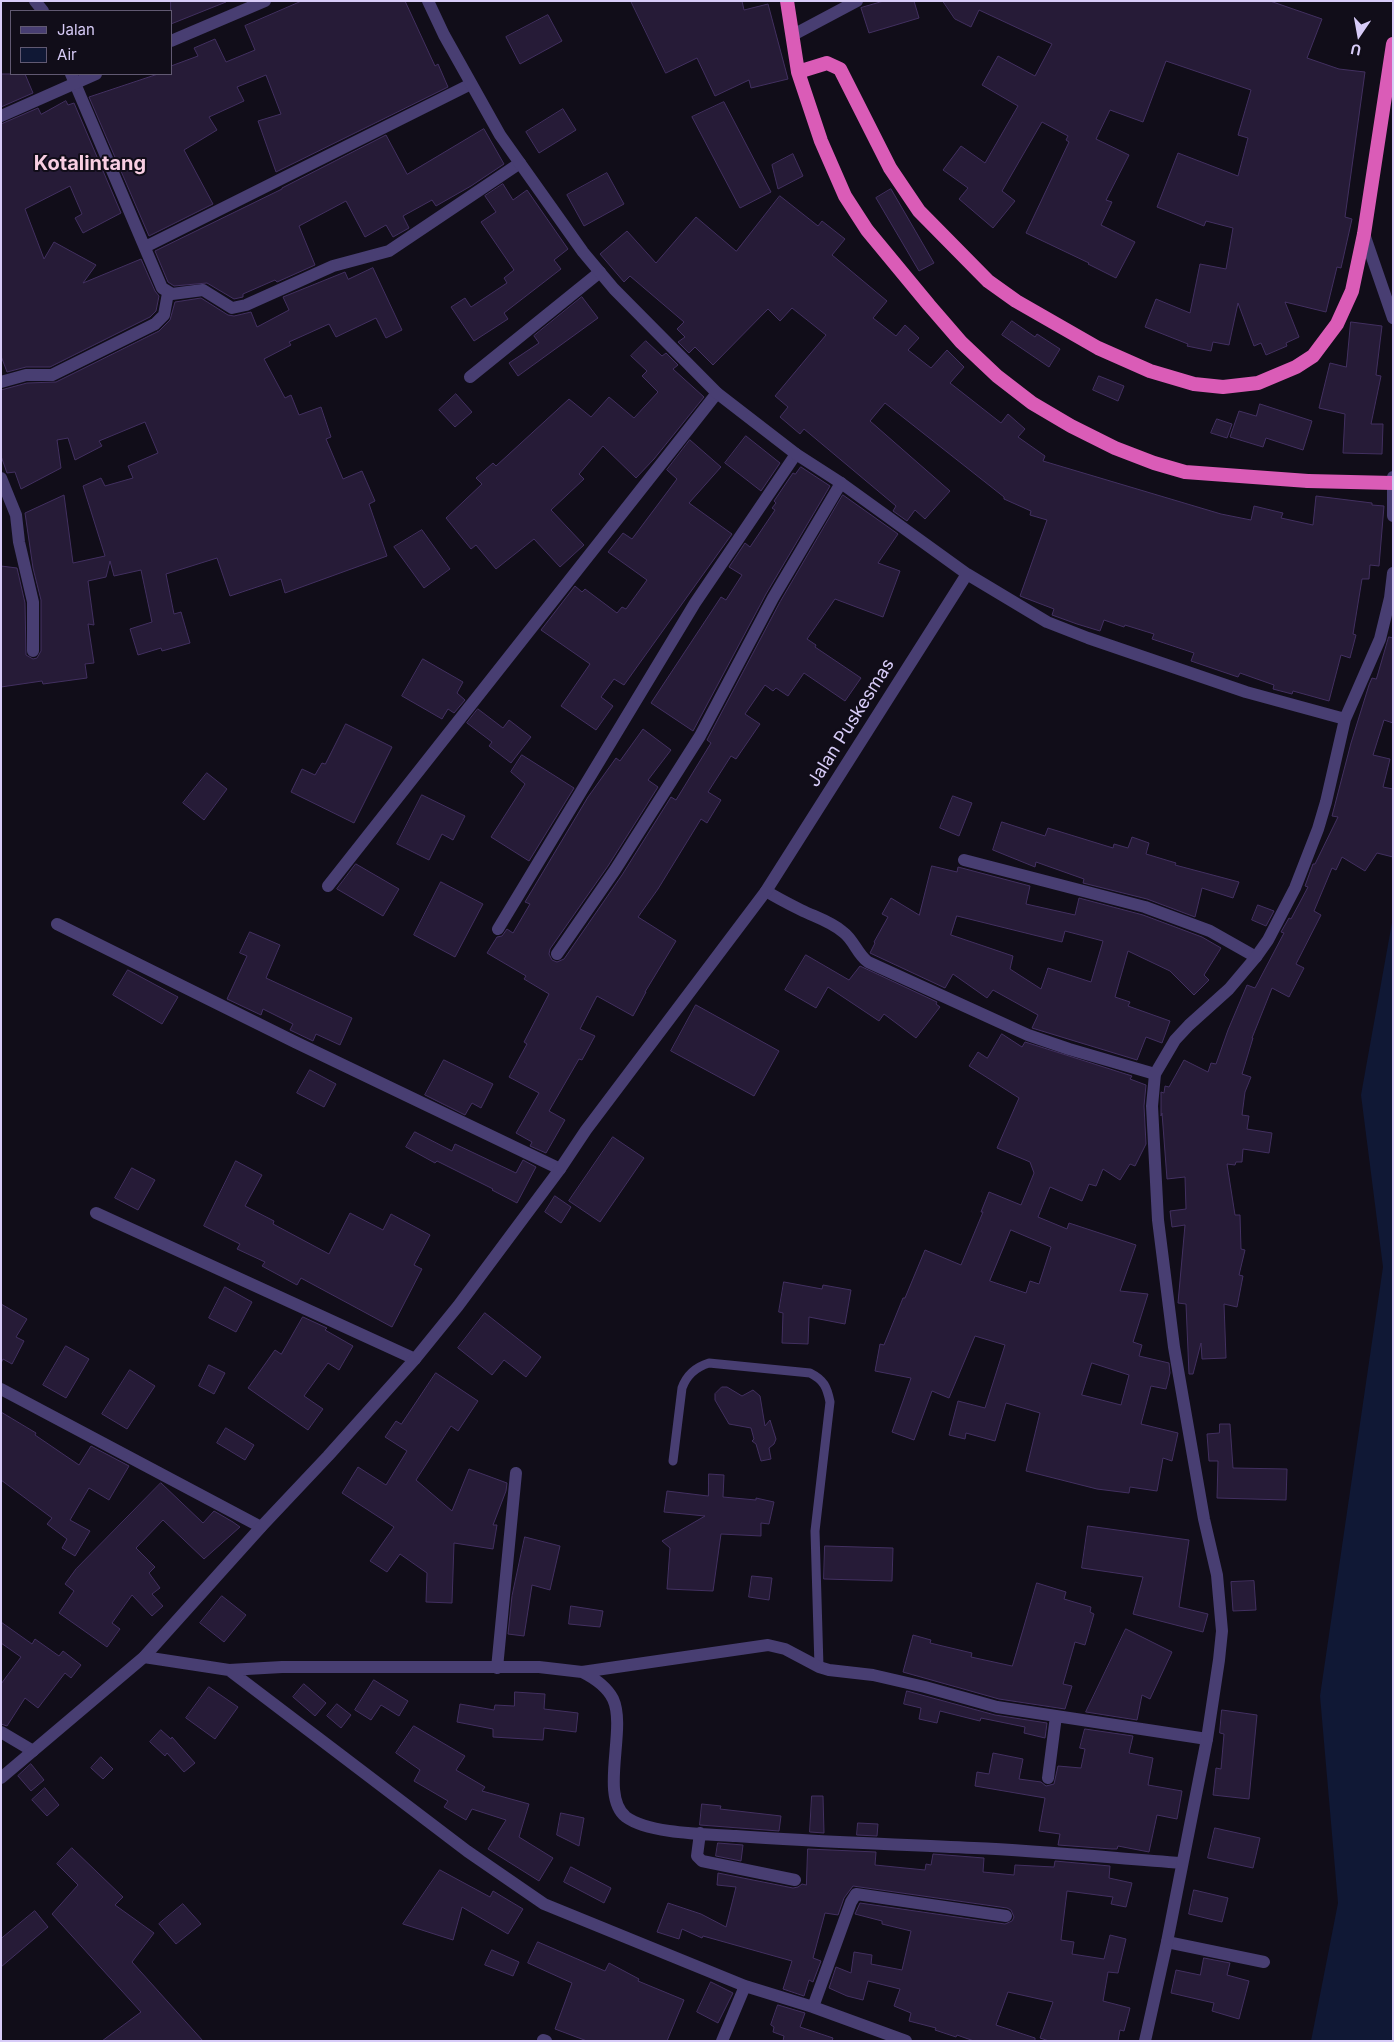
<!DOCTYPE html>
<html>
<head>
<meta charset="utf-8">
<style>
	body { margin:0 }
	#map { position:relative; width:1394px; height:2042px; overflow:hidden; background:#110d19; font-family:Inter,sans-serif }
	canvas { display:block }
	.frame { position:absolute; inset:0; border:2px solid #d8ccf8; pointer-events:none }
	.legend { position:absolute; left:10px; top:10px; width:162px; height:65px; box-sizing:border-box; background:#110d19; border:1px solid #615972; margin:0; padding:6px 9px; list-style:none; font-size:15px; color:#d8ccf8 }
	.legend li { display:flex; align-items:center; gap:10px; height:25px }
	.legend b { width:25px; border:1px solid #615972 }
	.north { position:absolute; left:1334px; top:10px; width:50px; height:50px; -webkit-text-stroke:4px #110d19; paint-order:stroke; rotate:192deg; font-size:14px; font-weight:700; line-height:20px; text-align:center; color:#d8ccf8 }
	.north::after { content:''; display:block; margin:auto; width:18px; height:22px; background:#d8ccf8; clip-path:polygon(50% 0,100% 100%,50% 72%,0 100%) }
</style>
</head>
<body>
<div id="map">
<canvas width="1394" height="2042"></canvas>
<div class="frame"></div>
<ul class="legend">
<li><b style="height:6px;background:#483e72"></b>Jalan</li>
<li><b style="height:14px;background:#101835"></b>Air</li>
</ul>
<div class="north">U</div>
</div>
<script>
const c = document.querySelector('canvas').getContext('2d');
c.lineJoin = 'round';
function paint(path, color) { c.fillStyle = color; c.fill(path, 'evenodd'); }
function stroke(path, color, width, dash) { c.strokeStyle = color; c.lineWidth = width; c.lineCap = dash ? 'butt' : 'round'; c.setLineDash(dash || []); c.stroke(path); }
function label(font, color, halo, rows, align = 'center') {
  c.font = font + ' Inter,sans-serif'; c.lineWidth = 4; c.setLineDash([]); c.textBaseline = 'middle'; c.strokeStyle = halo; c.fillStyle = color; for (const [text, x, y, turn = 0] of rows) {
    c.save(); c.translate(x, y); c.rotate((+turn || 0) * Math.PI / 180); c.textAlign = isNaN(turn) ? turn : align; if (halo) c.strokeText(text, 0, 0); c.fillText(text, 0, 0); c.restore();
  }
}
paint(new Path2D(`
	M1393,917V2041H1311L1338,1903L1320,1696L1383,1267L1361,1095Z`), '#101835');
const building = new Path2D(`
	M171,1H226V2L171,24Z
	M302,1H405L435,66L438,64L448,87L276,172L258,121L281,114L266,75L237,87L244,101L209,117L217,130L184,150L213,204L149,236L89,97L158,74H171V66L198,56L194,48L215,39L226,62L255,50L245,26Z
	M631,1H742L744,10L768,4L788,79L751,88L749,80L715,96L697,58L666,73Z
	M884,1H914L919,18L869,33L861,8Z
	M943,1H1270L1322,19L1307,58L1339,69L1365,72L1345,217L1352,219L1341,268L1337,267L1326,312L1285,302L1299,337L1286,343L1287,346L1266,355L1261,343L1254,346L1238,303L1229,345L1213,342L1211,351L1187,346L1188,344L1145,327L1156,299L1190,313L1200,264L1226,269L1233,228L1206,221L1204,226L1157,207L1178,153L1238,176L1248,138L1238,135L1251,90L1166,61L1143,122L1110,110L1096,139L1129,155L1106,200L1112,202L1101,225L1135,242L1116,278L1088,264L1089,263L1026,233L1069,142L1066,140L1068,136L1042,122L1002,191L1015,201L993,228L959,199L968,188L943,170L961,146L985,163L1018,106L982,85L998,56L1035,76L1052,44L979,10L971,27L955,19Z
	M548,15L562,41L520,64L506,37Z
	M1,74H25L33,93L1,107Z
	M66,101L68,105L74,103L121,213L83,233L75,218L82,214L70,186L25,209L44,259L54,242L96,265L83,283L141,259L155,291L159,296L156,311L150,317L50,367H26L7,372L1,356V124L38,108L41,114Z
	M724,102L771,192L740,208L692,117Z
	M563,109L576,130L539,153L526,132Z
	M484,129L504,164L471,186L436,206L432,200L403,216L409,228L393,237L386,225L365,237L346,201L299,226L315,265L277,282L275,280L243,294V297L234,299L207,283L174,286L168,282L155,251L282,189V188L386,135L407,174Z
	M793,154L803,176L778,189L772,165Z
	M607,173L624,204L584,226L567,195Z
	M503,184L513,200L527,190L568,249L554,260L561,269L504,313L508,319L474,341L451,307L465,298L471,307L507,283L504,278L514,270L481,222L496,212L485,196Z
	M891,189L934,263L919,271L876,198Z
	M780,196L818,226L822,221L845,239L832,255L887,301L873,318L896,336L905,325L919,338L908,350L931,368L947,350L964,367L950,383L1001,423L1008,414L1025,429L1018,437L1045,456L1043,461L1221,514L1251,520L1254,506L1283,513L1281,518L1313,525L1316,496L1372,503V505L1384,506L1379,566L1370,565L1369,579H1362L1353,634L1356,635L1350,658L1341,655L1329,701L1293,691L1292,694L1273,689L1274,685L1240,673L1238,677L1191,661L1194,653L1152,639L1154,634L1125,625L1124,627L1104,620L1100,631L1077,624L1052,615L1054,609L1020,596L1047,520L1030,515L1031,511L1004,499V497L885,403L870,421L950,491L925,519L915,510L907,521L893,511L896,506L804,429L800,434L780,417L788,407L775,396L826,335L792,308L780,321L768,309L713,365L695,347L689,353L678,342L685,337L677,329L684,322L630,276L624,282L600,254L627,231L656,263L696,217L736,251Z
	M373,268L402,330L386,338L376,318L336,337L329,324L289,342L291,345L264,359L285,398L291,395L299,415L321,407L331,437L326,439L343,479L362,471L375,501L369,504L387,556L285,593L281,579L230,596L217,558L166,574L174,614L181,612L190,643L162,651L161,648L138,655L130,629L152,622L141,570L114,576L110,561L106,577L88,581L94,625L88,624L94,663L85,664L87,678L43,684L42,681L1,687V566L17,568L25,603L26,655L33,659L37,658L41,651V600L33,568L25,513L64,495L73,563L105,556L83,486L101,478L105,486L133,478L128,466L158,453L145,422L99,441L102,446L75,460L68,438L57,440L61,468L21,489L15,472L7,473L1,456V390L27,383L56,382L159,331L170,320L175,302L201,298L228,315L234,316L251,312L257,327L289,310L283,297L345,272L348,279Z
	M582,297L598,318L518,376L509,363L539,343L534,336Z
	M1012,321L1035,337L1037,334L1060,349L1049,367L1002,335Z
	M1351,322L1382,326L1376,375L1381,376L1371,424H1383L1382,454L1343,453L1345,414L1319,408L1330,363L1346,367Z
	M646,341L662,356L666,353L678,365L673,369L704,397L654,459L636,478L603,446L579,474L584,479L551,510L584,545L560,567L534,539L496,569L476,545L471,549L446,518L482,484L476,478L493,463L496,466L569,399L591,417L609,397L634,418L658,392L642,376L647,371L631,356Z
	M1099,376L1124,386L1118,401L1093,390Z
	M456,394L472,412L455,427L439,410Z
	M1260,404L1312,421L1303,450L1266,438L1263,447L1230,437L1239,411L1256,416Z
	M1217,419L1232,424L1227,438L1211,433Z
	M746,436L780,463L761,491L725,463Z
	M690,440L721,467L689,503L732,534L624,685L614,679L601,697L613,706L596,730L561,706L590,664L541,630L575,586L582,592L585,589L617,613L622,607L626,609L647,580L608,552L623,533L632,539L677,479L667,470Z
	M801,467L830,486L766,594L693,731L651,703L721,597L726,600L742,575L729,567L745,543L750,547L775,510L772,508L776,503L774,501L793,473L795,474Z
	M843,495L898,534L878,563L900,571L883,617L835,599L807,639L816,645L815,647L861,678L845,701L804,673L788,696L776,688L773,691L765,685L745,714L760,724L736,759L731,756L708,792L721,800L707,823L701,819L658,889L638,917L676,941L645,992H646L633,1016L597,996L580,1029L595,1036L582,1060L579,1059L549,1111L565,1120L546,1153L530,1146L532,1142L516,1133L539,1093L509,1077L527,1044L524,1042L549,994L524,979L526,976L487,953L497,937L502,936L507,929L513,933L530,904L525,902L588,797L616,758L620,761L643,729L671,750L648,780L658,787L608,866L550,949L549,954L552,960L557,962L564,959L622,875L671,797L676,800L711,743L707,740L780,602Z
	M422,530L450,569L424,588L394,547Z
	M1389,637L1393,638V723L1384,720L1373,755L1390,759L1383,787L1393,789V857L1377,853L1365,871L1342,857L1336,870L1332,868L1314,911L1321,915L1296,964L1304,968L1289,997L1272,988L1252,1038H1253L1242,1074L1251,1077L1245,1092L1242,1115L1249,1116L1247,1129L1272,1133L1269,1153L1243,1149L1242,1162H1236L1235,1165L1227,1164L1235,1215H1240L1241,1249L1245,1250L1239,1275L1243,1276L1237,1307L1224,1304L1226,1358L1202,1359L1201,1343L1193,1374H1189L1186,1304L1178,1303L1185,1225L1172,1227L1170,1211L1186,1209L1185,1177L1167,1179L1162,1113L1161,1116V1092L1164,1093L1165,1086L1169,1087L1184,1060L1208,1072L1211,1063L1216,1064L1228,1030L1247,985L1255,988L1284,933L1281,932L1289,918L1291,919L1308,887L1305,886L1313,864H1315L1338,817L1332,816L1351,743L1369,685L1372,678L1376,679Z
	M423,659L463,682L457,693L465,700L454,713L448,709L442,719L402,696Z
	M478,709L503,728L509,720L531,737L511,763L489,746L492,742L467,723Z
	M346,724L392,747L354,823L291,792L302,769L315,775L322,763L325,764Z
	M522,755L574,788L529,861L491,837L525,784L511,772Z
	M207,773L227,789L204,820L183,803Z
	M422,795L465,816L453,840L442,834L429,860L397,844Z
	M953,796L972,803L959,836L940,828Z
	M1002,822L1045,836L1048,828L1113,848L1114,844L1128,848L1132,837L1149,843L1146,854L1176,863L1175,865L1239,882L1233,898L1202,888L1195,917L1147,899L1083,883L1084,879L1036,862L1035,867L993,850Z
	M356,864L399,889L383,916L337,889Z
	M932,866L957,872L958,867L1030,886L1026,904L1075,915L1079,898L1143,915L1202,937L1221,948L1204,975L1209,980L1194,995L1170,971L1128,951L1115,997L1130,1002L1128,1006L1170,1021L1162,1043L1146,1037L1137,1060L1032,1028L1038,1015L993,990L987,998L953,974L945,988L870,953L875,943L874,942L888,917L882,914L891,898L919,915ZM957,916L1062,942L1065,931L1103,941L1091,982L1048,968L1041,989L1010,969L1013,956L951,935Z
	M441,882L483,904L455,957L414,935Z
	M1258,905L1274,911L1266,926L1252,920Z
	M250,932L280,945L266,978L352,1018L340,1045L316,1034L313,1041L290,1030L293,1024L263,1009L261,1015L227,999L247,956L240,953Z
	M806,955L849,980L860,966L937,1002L936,1004L940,1007L916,1038L884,1014L879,1021L828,987L816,1008L785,990Z
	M128,970L178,997L162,1024L113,995Z
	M696,1005L779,1051L754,1096L671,1051Z
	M1002,1034L1022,1047L1025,1042L1132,1076L1130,1079L1146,1085L1144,1106L1146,1144L1135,1166L1130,1164L1120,1180L1103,1169L1096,1186L1089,1184L1082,1201L1050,1187L1038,1217L1067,1229L1069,1223L1136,1245L1120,1291L1148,1294L1133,1342L1142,1345L1139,1356L1169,1363L1170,1373L1166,1389L1151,1386L1141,1424L1178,1433L1172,1461L1163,1458L1157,1491L1130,1487L1129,1493L1097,1489L1026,1471L1040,1413L1006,1403L995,1441L966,1433L965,1439L949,1435L958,1401L985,1408L1005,1345L975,1336L949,1398L932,1391L914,1440L892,1432L911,1378L875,1371L880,1344L884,1345L903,1298H905L925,1250L961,1265L983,1212H981L989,1192L1021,1205L1034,1173L1030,1162L997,1148L1019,1098L969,1066L978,1052L987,1058ZM1011,1230L1051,1247L1039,1284L1030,1281L1026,1293L990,1281ZM1092,1363L1129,1375L1121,1405L1082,1395Z
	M444,1060L493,1084L481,1108L472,1103L465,1115L425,1095Z
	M310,1070L336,1084L324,1107L297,1093Z
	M415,1132L452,1151L455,1144L516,1173L523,1160L536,1167L517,1203L492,1190L493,1189L437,1161L435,1163L406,1147Z
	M613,1137L644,1158L600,1222L569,1201Z
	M236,1161L262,1175L245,1206L274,1221L273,1224L329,1254L350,1213L383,1230L391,1214L430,1235L414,1265L422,1269L392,1327L301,1278L297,1285L262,1266L265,1262L237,1249L240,1244L204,1226Z
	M132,1168L155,1180L138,1210L115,1198Z
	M555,1196L571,1207L561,1223L545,1212Z
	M784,1282L822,1289L823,1285L851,1290L845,1324L809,1317L808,1344L782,1343L783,1313L779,1312Z
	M225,1287L252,1302L236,1332L209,1318Z
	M1,1304L27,1319L16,1337L24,1341L12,1364L3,1359L1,1363Z
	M485,1313L541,1357L526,1377L504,1360L492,1375L458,1348Z
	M303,1317L327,1328L325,1330L353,1346L339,1370L328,1363L304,1396L323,1409L308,1430L248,1388L275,1350L281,1354Z
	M66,1346L89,1359L66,1398L43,1385Z
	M209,1365L225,1373L214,1394L199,1386Z
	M130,1370L155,1386L127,1429L102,1414Z
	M436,1373L478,1401L458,1431L451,1426L416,1480L452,1511L469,1469L507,1483L506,1491L493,1525H497L493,1549L454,1543L452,1603L426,1602L427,1573L400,1554L387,1572L370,1561L394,1527L342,1493L358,1467L386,1485L407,1451L385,1437L396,1421L401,1424Z
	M722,1387H727L742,1396L753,1390L760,1396L765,1426L770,1420L776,1439L774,1444L769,1448L771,1459L761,1461L756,1444L752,1441L754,1439L751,1428L729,1424L715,1400V1394Z
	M1,1412L36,1433L35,1435L79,1465L91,1446L129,1466L109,1500L89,1488L70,1520L90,1531L75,1556L62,1548L67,1539L47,1524L52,1518L1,1480Z
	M1220,1424H1230L1233,1468L1287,1469L1286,1500L1217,1498L1218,1461H1209L1207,1434L1219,1433Z
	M226,1428L254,1445L245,1460L217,1443Z
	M709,1474L724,1475L723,1497L756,1500V1498L774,1502L769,1524L761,1523V1536L721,1534L713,1591L667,1589L670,1548L662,1541L705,1516L664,1512L667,1491L708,1496Z
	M161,1483L203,1523L214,1511L233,1522L240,1527L204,1559L163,1520L136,1548L155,1567L149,1573L160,1588L152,1594L163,1606L152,1616L132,1595L112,1623L120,1629L107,1647L59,1613L74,1591L65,1584L76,1569Z
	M1088,1526L1189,1540L1179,1607L1208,1614L1203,1632L1133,1614L1143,1577L1082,1568Z
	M525,1537L560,1546L550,1590L532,1585L524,1636L508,1634L512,1596Z
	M825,1546L893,1548L892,1581L824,1579Z
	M752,1576L772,1578L769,1600L749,1597Z
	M1254,1581L1256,1610L1233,1611L1231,1582Z
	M1037,1583L1066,1592L1064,1599L1091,1607L1090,1612L1094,1614L1085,1645L1075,1642L1063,1684L1072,1686L1065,1709L999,1699L903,1672L913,1635L931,1640L930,1643L972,1653L971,1657L1012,1666Z
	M222,1596L246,1615L224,1642L200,1623Z
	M571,1606L603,1611L600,1627L569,1624Z
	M1,1622L32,1644L35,1639L59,1656L63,1651L81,1665L71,1678L65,1673L38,1708L25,1698L7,1726L1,1724V1684L21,1657L1,1643Z
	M1126,1629L1172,1652L1150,1699L1142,1695L1137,1720L1086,1712Z
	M374,1680L408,1701L399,1716L381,1705L371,1720L355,1710Z
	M304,1684L326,1703L315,1716L293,1697Z
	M209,1687L238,1707L215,1739L186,1718Z
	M907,1691L995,1715L1047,1723L1045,1738L1024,1733L1025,1727L981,1718L980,1721L940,1711L937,1723L919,1719L921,1708L904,1704Z
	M515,1692L545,1694L544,1709L578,1713L576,1732L544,1728L543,1740L493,1737V1729L457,1722L460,1704L494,1710L495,1705L514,1706Z
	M337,1704L351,1715L341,1728L327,1716Z
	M1222,1710L1257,1715L1249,1799L1213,1795L1216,1768L1221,1769L1224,1734L1220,1733Z
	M414,1726L465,1756L456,1770L485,1787L482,1791L529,1804L519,1837L553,1858L539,1881L488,1849L506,1820L472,1809L466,1820L444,1807L448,1801L414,1781L420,1770L396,1753Z
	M1085,1729L1133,1736L1129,1753L1153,1758L1148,1785L1182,1791L1177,1819L1157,1815L1149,1852L1118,1846L1117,1849H1112L1058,1845L1060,1834L1039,1831L1045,1798L975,1786L977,1772L989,1774L993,1753L1023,1759L1019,1779L1041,1782L1046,1786L1054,1784L1058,1766L1081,1768L1085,1749L1080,1748Z
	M161,1730L171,1739L172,1737L195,1763L184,1772L167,1753L165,1756L150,1742Z
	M101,1757L113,1769L103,1779L91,1768Z
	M31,1764L44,1780L31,1791L18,1776Z
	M45,1788L59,1805L47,1816L32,1800Z
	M812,1796H823L824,1833L810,1832Z
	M702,1804L721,1806L720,1809L781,1816L779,1831L700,1825Z
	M561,1813L584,1818L579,1846L557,1835Z
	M858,1823L878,1824L877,1836L857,1835Z
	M1215,1828L1260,1838L1253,1868L1208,1858Z
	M718,1843L743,1845L741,1861L716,1856Z
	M72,1848L123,1897L115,1905L154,1933L132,1962L203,2041H102L141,2012L52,1914L78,1885L57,1864Z
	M808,1849L876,1852L875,1865L925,1870L926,1864L931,1865L933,1854L984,1858L983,1872L1014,1875L1015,1865L1054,1867L1055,1861L1110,1866L1109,1878L1132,1883L1126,1907L1111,1904L1113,1897L1067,1891L1061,1940L1074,1942L1072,1954L1104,1959L1110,1935L1126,1939L1118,1973L1108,1972L1103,2001L1130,2008L1124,2031L1120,2030L1118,2041H1049L1040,2038L1053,2002L1008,1992L996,2025L1035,2038V2041H974L957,2035L956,2037L935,2030L936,2028L909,2021L911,2013L894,2006L900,1989L868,1981L863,2000L847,1996L829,1988L836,1967L851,1973L854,1952L872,1955L871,1964L902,1970L911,1931L882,1924V1921L855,1914L860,1903L1005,1924L1012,1921L1014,1917L1011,1910L1007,1908L853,1886L844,1898L838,1915L825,1913L813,1958L821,1961L813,1982L809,1980L804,1996L783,1989L792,1961L703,1936L702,1938L682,1929L679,1939L657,1932L668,1903L701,1914L726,1927L736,1887L717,1885L718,1873L793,1888L798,1887L802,1884L806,1885Z
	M571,1867L611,1888L604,1903L564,1882Z
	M440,1870L490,1897L493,1891L523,1909L508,1934L462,1907L453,1940L403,1924Z
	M1194,1890L1228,1898L1222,1922L1189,1914Z
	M183,1904L201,1924L176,1944L159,1924Z
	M35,1911L48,1927L1,1967V1939Z
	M538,1942L605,1971L609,1963L639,1979L638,1981L684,2000L667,2041H587L555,2029L572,1983L528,1963Z
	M492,1950L519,1962L513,1976L485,1965Z
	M1204,1958L1230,1963L1227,1975L1249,1981L1239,2019L1212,2011L1214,2003L1171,1993L1176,1970L1200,1975Z
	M711,1982L733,1993L718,2023L697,2012Z
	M778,2005L805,2013L800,2027L833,2038L832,2041H783L784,2036L773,2032L774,2027L771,2025Z`);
paint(building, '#261b37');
stroke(building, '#423060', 1);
stroke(new Path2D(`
	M673,1461L682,1388C687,1374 696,1367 709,1363L810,1373C824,1380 827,1387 830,1402L815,1531L819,1667`), '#483e72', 9);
stroke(new Path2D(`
	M35,1L43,11
	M793,35L857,1
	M71,74L162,288L172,294L203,290L232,308L246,305L333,266L389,251L520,163
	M145,247L471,84
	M470,377L600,272
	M1,382L26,375H52L155,324L164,315L168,293
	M1,478L16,515L19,542L33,602V651
	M964,860L1145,907L1210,931L1256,957
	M328,886L717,393
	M766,891C777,898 789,904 801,910C815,917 830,921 843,932C854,940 857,954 868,962L1028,1035L1069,1049L1155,1074
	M57,924L295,1042L560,1169
	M498,929L695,603L796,454
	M557,954L615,870L700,736L773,598L841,483
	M96,1213L415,1359
	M1,1389L261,1527
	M144,1657L229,1670L282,1667H539L582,1672L768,1645L785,1649L819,1667L829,1670L873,1675L925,1687L997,1707L1207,1739
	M497,1668L516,1473
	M229,1670L467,1851L544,1904L745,1986L813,2007L906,2041
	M582,1672C594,1678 607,1687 613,1699C627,1729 599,1796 626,1817C649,1834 707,1834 736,1836C816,1842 895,1844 974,1848C1044,1851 1113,1858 1182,1863
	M1,1732L33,1751
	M1048,1778L1056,1716
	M700,1833L697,1856L702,1861L795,1880
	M1167,1942L1264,1962
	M813,2007L851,1902L856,1894L1006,1916
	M543,2040L546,2041
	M722,2041L745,1986`), '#483e72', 12);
stroke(new Path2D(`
	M428,1L444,35L500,135L583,252L614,289L717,393L796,454L841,483L967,574L1047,622L1088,638L1246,692L1345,719
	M171,41L265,1
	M1,116L96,74
	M1364,234L1393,318
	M1393,477V516
	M1,1778L144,1657L261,1527L328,1456L415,1359L458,1306L560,1169L586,1130L766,891L967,574
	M1145,2041L1167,1942L1207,1739L1219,1660L1222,1631L1217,1575L1204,1519L1174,1347L1158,1220L1152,1106L1155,1074L1175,1040L1189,1025L1229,989L1256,957L1268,940L1295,888L1318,829L1326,802L1345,719L1380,639L1390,598L1393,573`), '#483e72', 12);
stroke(new Path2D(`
	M787,1L798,72L821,141L845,196L867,230L929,305L961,342L997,376L1032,403L1071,426L1115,448L1154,463L1185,472L1308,481
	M798,72L827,63L840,69L890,168L919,211L988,281L1016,301L1098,348L1150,371L1194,384L1223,387L1258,383L1296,367L1313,356L1337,324L1352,291L1364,234L1393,44`), '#da5cb7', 14);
stroke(new Path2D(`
	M1308,481L1393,483`), '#da5cb7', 14);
label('18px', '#d8ccf8', '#110d19', [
	["Jalan Puskesmas",851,723,-58]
]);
label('bold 20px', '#f8cee2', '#110d19', [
	["Kotalintang",90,164]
]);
</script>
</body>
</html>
